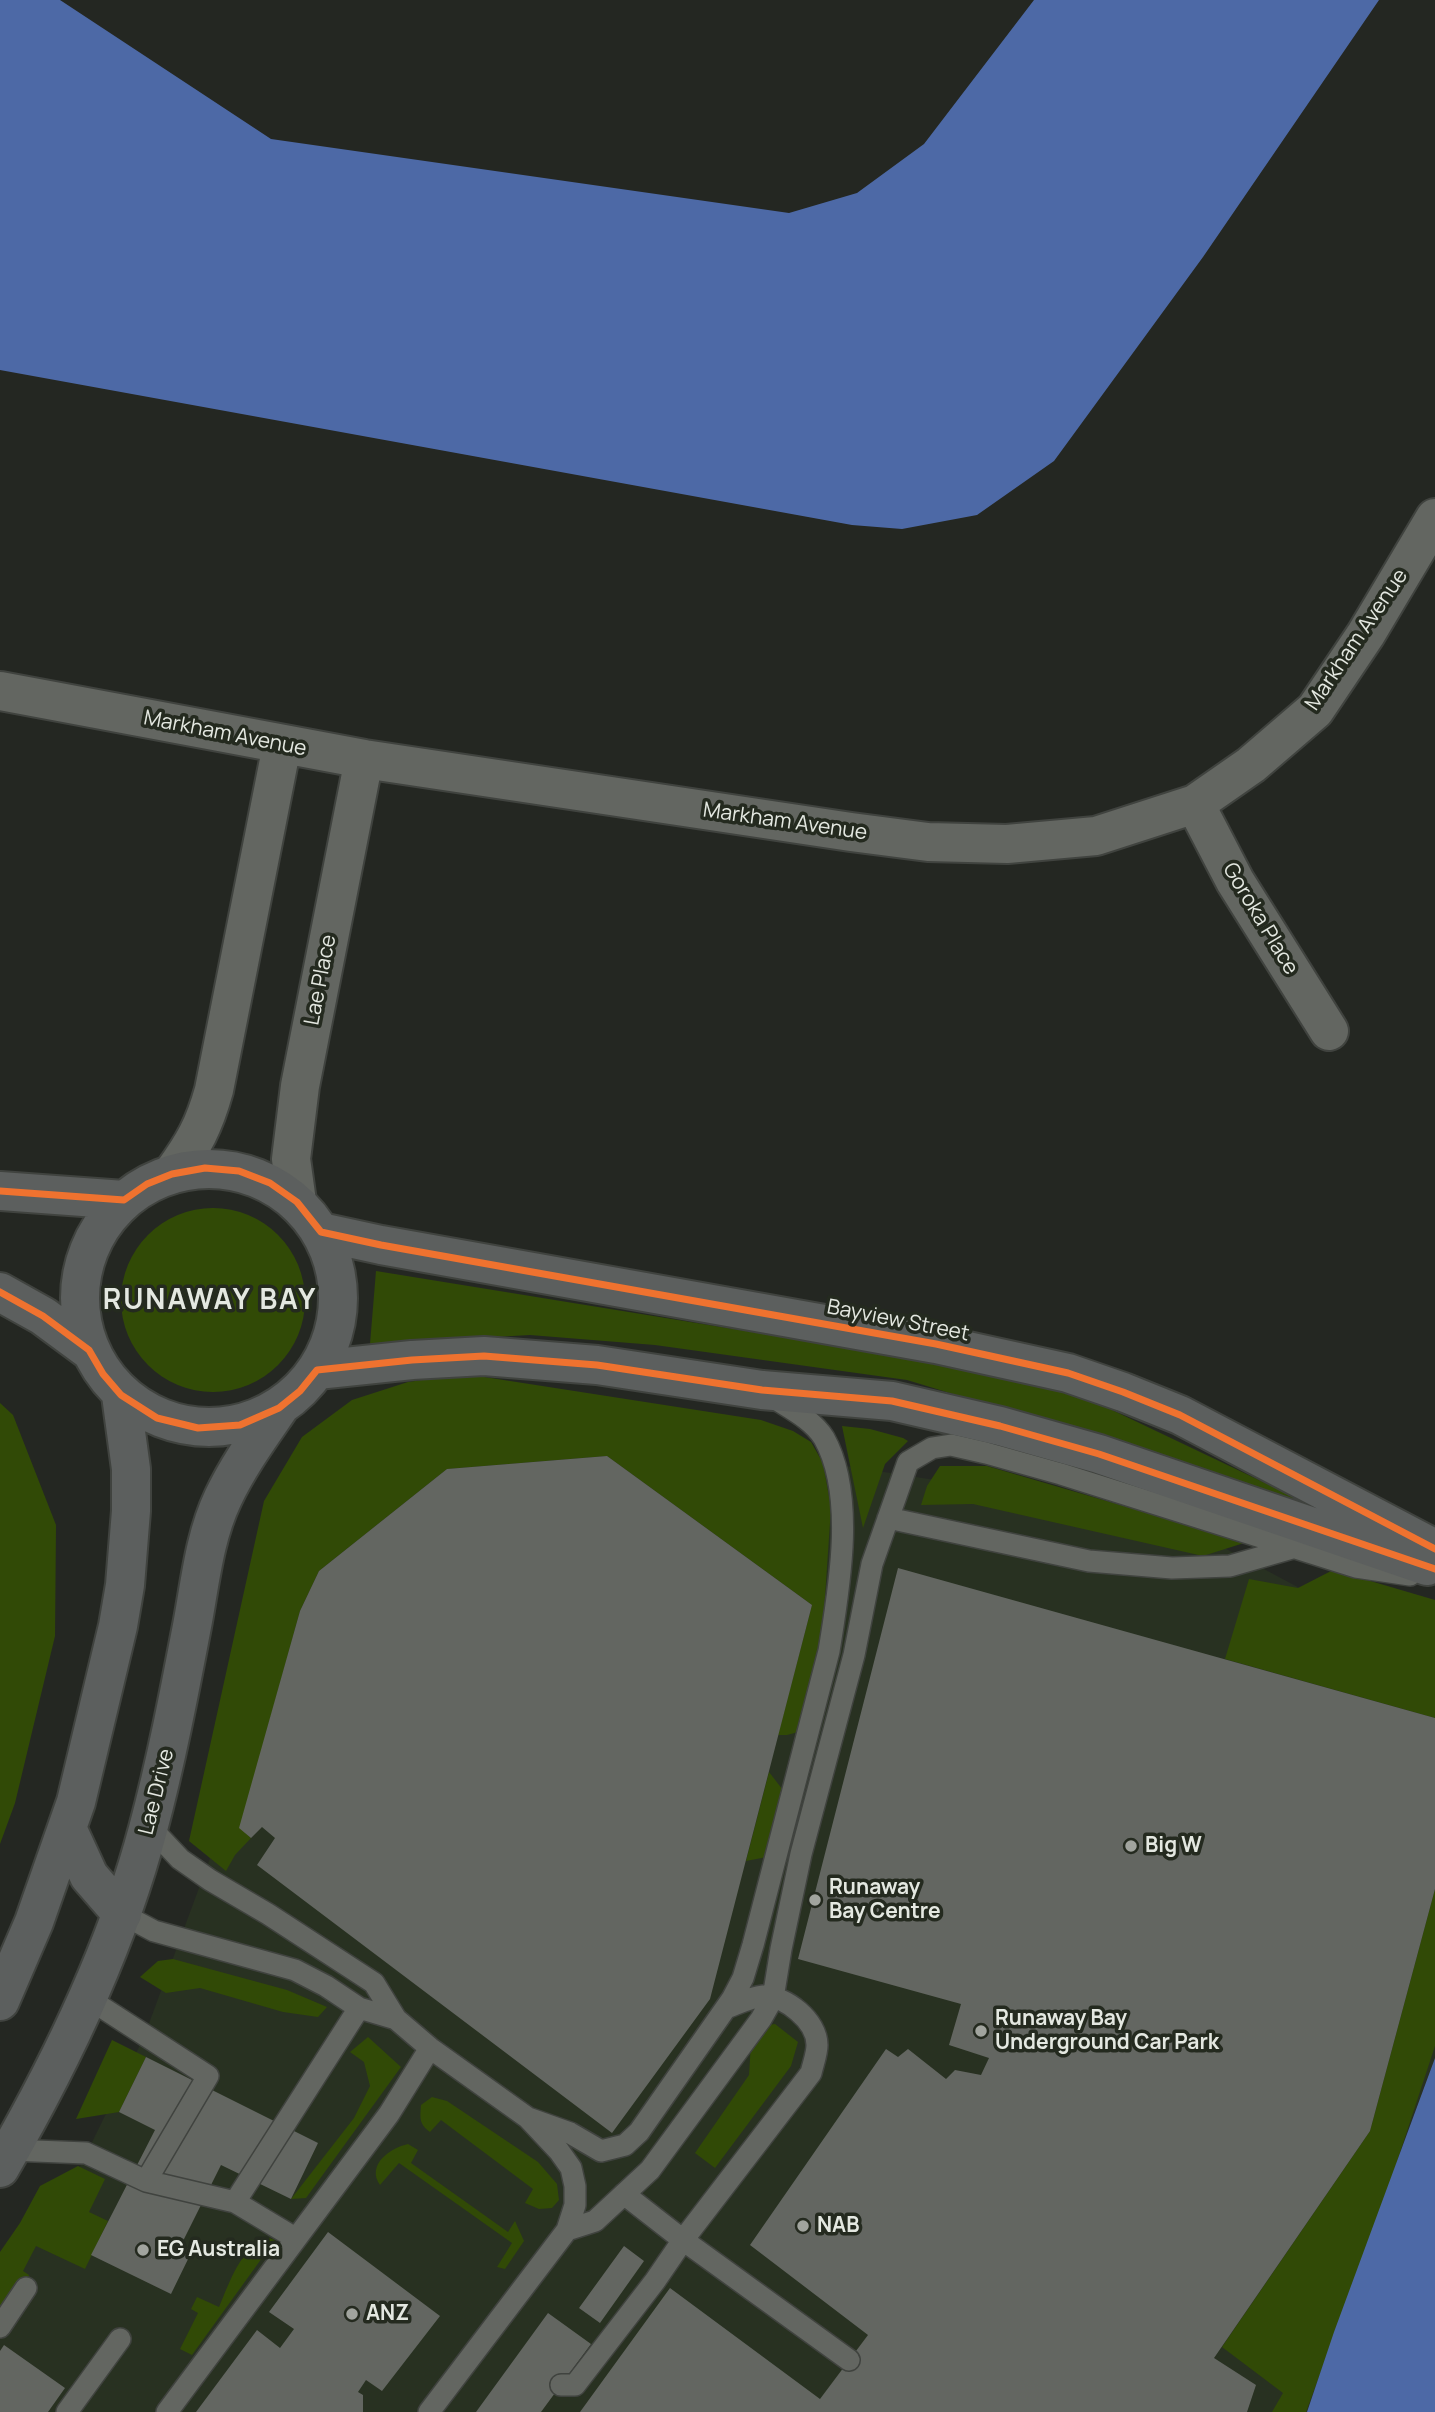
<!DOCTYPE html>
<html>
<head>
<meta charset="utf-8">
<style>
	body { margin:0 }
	canvas { display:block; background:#242722 }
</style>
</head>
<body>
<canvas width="1435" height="2412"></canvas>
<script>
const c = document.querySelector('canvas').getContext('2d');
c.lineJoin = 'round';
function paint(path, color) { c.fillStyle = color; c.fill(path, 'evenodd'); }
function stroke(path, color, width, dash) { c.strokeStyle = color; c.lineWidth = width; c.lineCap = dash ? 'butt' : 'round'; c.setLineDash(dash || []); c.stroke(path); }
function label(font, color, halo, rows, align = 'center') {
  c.font = font + ' Manrope,sans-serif'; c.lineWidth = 7; c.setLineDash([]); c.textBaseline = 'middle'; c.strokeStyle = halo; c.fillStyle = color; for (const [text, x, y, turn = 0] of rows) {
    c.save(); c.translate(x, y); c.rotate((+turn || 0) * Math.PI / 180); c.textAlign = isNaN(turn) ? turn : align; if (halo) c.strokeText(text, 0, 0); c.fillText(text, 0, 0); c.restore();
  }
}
paint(new Path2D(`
	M597,1427L1164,1516L1435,1660V2058L1334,2332L1307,2412H0V2292L59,2209L144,2037L216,1842L261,1656L381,1475Z`), '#283121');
paint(new Path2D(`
	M121 1300a92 92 0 1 1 184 0a92 92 0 1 1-184 0Z
	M376,1271L943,1363L1089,1399L1435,1564L1088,1435L907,1380L655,1345L530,1335L370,1344Z
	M465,1374L761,1420L793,1431L811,1442L823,1463L831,1508L822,1641L798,1732L787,1735H778L812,1605L607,1456L447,1469L319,1571L300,1611L240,1828L251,1838L235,1855L226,1871L189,1841L264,1501L302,1437L352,1400L408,1382Z
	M0,1403L13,1415L56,1525L55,1636L15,1803L0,1844Z
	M842,1426L870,1429L903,1438L908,1441L885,1464L863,1528Z
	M940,1466H987L1247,1542L1203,1556L973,1504L921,1505L927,1486Z
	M1333,1570L1435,1600V1718L1225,1659L1249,1579L1298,1588Z
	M769,1772L786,1794L767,1857L746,1861Z
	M1435,1889V2046L1386,2195L1306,2412H1272L1283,2393L1222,2347L1370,2131Z
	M173,1959L287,1990L327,2007L318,2017L283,2012L200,1988L166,1993L140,1977L158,1961Z
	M775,2024L798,2042L791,2066L715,2168L695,2153L749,2075L751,2043L761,2026Z
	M368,2037L401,2067L306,2198L291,2199L354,2118L370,2086L364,2062L350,2052Z
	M112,2040L146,2057L119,2112L76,2119Z
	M432,2097L447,2101L538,2162L557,2184L559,2200L552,2208L539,2209L525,2203L533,2189L441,2120L430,2132C419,2124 420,2118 421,2105Z
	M408,2144L418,2150L411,2163L508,2232L515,2221L524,2241L505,2269L497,2267L512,2243L399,2163L380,2185C366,2165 390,2148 408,2144Z
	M78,2166L105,2179L89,2212L108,2221L85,2269L36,2246L23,2271L29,2275L26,2288L0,2327V2252L20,2223L40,2186Z
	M269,2238L275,2240L192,2355L180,2349L198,2313L191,2309L197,2297L219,2307C230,2282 240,2247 269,2238Z`), '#314a06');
paint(new Path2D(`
	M0,0H60L271,139L789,213L857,193L924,144L1034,0H1379L1203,257L1054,461L977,515L902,529L852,525L0,370Z
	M1435,2058V2412H1307L1334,2332Z`), '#4d69a6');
paint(new Path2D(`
	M607,1456L812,1605L710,1999L612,2133L257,1865L275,1838L262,1827L251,1838L239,1828L300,1611L319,1571L447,1469Z
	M898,1568L1435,1718V1889L1370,2131L1214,2358L1256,2385L1247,2412H580L670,2288L820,2399L868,2335L750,2245L886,2049L898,2057L908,2049L946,2079L955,2070L981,2075L989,2058L949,2045L961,2004L798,1959Z
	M146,2057L318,2143L291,2199L221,2165L181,2245L192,2251L171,2294L91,2255L155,2130L119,2112Z
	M328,2232L440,2316L382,2391L366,2380L358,2392L363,2395V2412H196L257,2330L280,2348L294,2329L269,2312Z
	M624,2246L644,2261L600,2323L579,2308Z
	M548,2313L591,2344L541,2412H476Z
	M4,2345L65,2388L48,2412H0V2351Z`), '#636661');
const service = new Path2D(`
	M888,1518L1089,1561L1172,1568L1230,1566L1296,1547
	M149,1826L180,1859L210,1880L268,1914L374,1983L396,2019L430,2048L528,2118L559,2151L571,2168L575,2186V2205L567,2230L429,2412
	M122,1914L154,1931L295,1970L326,1986L359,2008L396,2019
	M528,2118L570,2133L601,2151L625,2145L639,2132L732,1999L743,1978L753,1945L829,1651C839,1589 856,1495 824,1438C813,1420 791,1409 774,1398
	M10,2150L86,2153L146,2181L208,2076L86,1997
	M146,2181L235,2202L295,2238
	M624,2194L683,2240L811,2073C813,2064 817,2054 817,2045C817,2021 786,1996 763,1996C751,1997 737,2004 726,2008
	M235,2202L359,2008
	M567,2230L595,2221L650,2170L761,2019L773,1998L781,1949L801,1854L854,1655L872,1564L908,1462L932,1448L951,1445L986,1453L1061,1474L1356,1567L1410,1575
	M0,2327L26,2288
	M561,2385H575L655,2281L683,2240L849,2360
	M67,2412L120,2339
	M167,2412L389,2114L430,2048`);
const minor = new Path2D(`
	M0,691L364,759L851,832L928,842L1007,844L1096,836L1195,804L1251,765L1315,710L1366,634L1435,518
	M1195,804L1235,881L1329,1031
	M172,1174C194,1144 204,1126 214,1090L282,745
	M297,1202L291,1159L300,1086L364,759`);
const secondary = new Path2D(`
	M80 1298a129 129 0 1 1 258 0a129 129 0 1 1-258 0Z
	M0,1191L124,1200
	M321,1232L381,1245L936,1344L1068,1373L1123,1392L1180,1415L1435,1549
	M0,1292L43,1316L89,1350
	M317,1370L412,1360L484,1356L597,1365L762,1390L892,1401L1000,1426L1099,1454L1427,1566
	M67,1828L89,1876L122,1914
	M0,2001L34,1922L76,1802L118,1626L125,1585L131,1511V1469L121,1395
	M0,2168C61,2063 117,1946 148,1829C166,1762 179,1694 192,1626C200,1584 204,1538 223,1498C238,1466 259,1437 279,1408`);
stroke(service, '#40433f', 24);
stroke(minor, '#40433f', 42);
stroke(secondary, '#40433f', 42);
stroke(service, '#636661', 21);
stroke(minor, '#636661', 38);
stroke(secondary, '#5c5f5e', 38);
stroke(new Path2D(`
	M0,1191L124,1200L147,1184L172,1174L205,1168L239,1171L270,1183L297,1202L321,1232L381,1245L936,1344L1068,1373L1123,1392L1180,1415L1435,1549
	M0,1292L43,1316L89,1350L103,1374L121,1395L157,1418L198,1428L240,1425L279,1408L300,1391L317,1370L412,1360L484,1356L597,1365L762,1390L892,1401L1000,1426L1099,1454L1435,1569`), '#ef722f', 7);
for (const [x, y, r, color] of [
	[1131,1846,7,"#a1a49e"],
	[815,1900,7,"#a1a49e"],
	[981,2031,7,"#a1a49e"],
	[803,2226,7,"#a1a49e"],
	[143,2250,7,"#a1a49e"],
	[352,2314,7,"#a1a49e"]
]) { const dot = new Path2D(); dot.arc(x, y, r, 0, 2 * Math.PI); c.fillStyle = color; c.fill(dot); stroke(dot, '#242a1f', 2.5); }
label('21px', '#e4e8e1', '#242a1f', [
	["Markham Avenue",1357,640,-56],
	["Markham Avenue",225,734,11],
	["Markham Avenue",785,822,8],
	["Goroka Place",1260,919,59],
	["Lae Place",321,980,-79],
	["Bayview Street",898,1321,11],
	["Lae Drive",157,1792,-76]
]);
label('bold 21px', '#e4e8e1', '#242a1f', [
	["Big W",1145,1846],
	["Runaway",829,1888],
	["Bay Centre",829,1912],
	["Runaway Bay",995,2019],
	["Underground Car Park",995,2043],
	["NAB",817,2226],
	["EG Australia",157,2250],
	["ANZ",366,2314]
], 'left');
c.letterSpacing = '2px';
label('bold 28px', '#e4e8e1', '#242a1f', [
	["RUNAWAY BAY",210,1301]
]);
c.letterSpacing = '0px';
</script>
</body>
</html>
